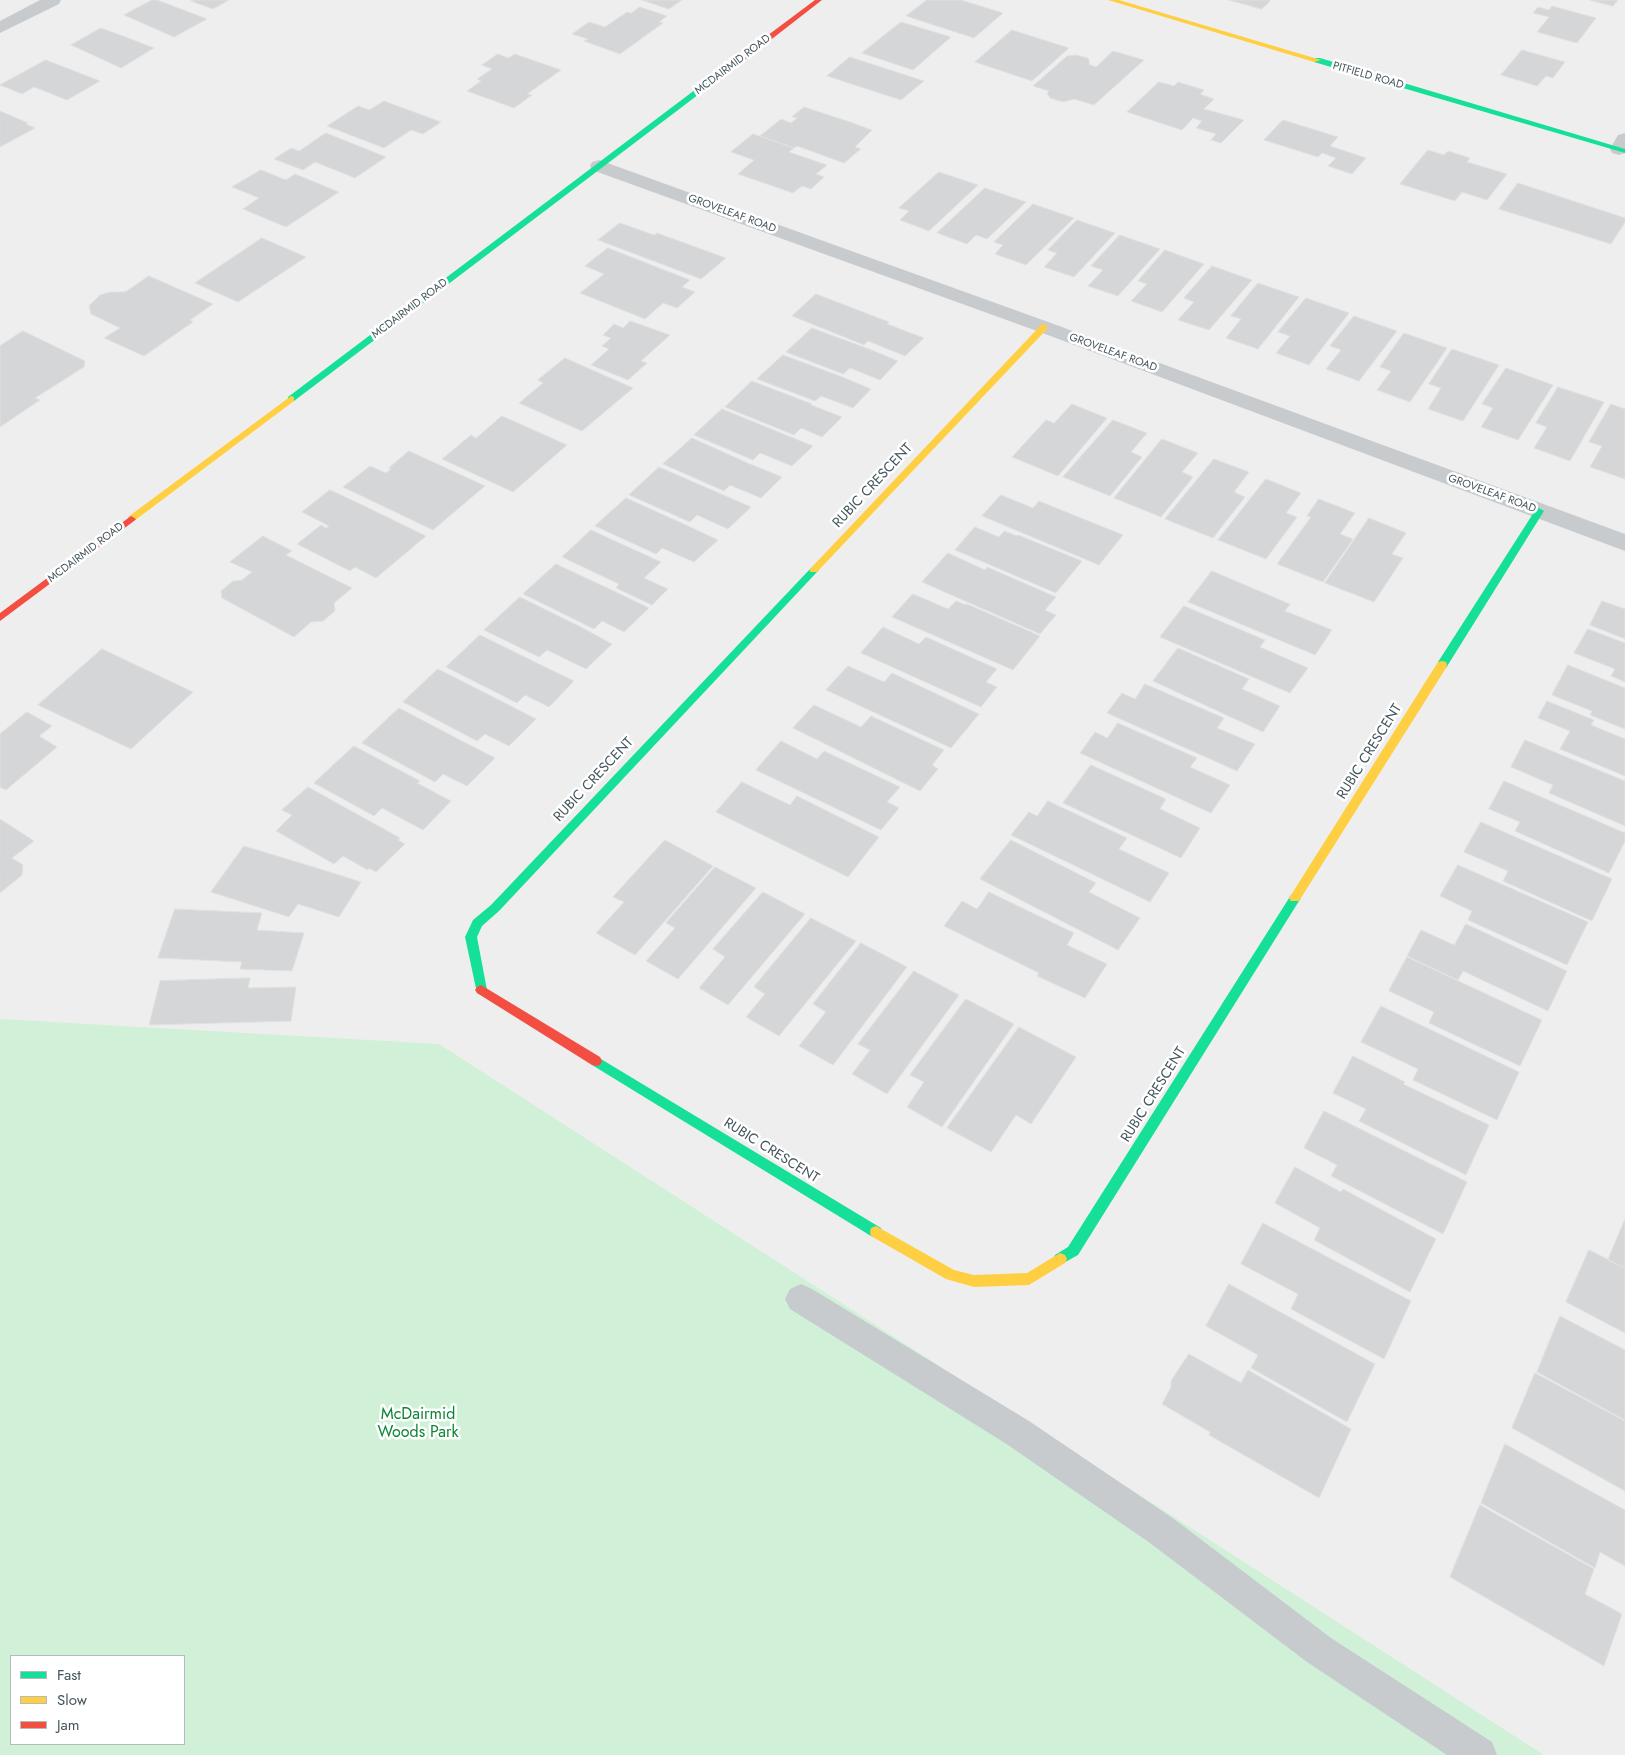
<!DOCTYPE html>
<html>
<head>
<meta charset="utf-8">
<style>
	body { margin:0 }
	#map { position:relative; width:1625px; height:1755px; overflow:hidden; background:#efeeee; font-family:Jost,sans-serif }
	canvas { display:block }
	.legend { position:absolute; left:10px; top:1655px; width:175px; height:90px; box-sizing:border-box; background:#fff; border:1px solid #b4bbbe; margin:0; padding:6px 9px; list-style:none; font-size:15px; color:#44555d }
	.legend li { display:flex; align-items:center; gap:10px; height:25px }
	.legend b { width:25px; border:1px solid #b4bbbe }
</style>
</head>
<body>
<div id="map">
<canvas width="1625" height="1755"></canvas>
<ul class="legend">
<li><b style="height:6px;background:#16e098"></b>Fast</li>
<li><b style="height:6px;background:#ffcf43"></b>Slow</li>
<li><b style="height:6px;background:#f24e42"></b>Jam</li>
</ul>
</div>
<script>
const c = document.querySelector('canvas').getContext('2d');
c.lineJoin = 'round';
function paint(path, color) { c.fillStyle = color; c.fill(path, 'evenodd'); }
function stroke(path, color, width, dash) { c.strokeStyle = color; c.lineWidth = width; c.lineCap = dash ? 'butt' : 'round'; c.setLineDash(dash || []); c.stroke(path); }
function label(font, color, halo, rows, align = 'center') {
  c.font = font + ' Jost,sans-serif'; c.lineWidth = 5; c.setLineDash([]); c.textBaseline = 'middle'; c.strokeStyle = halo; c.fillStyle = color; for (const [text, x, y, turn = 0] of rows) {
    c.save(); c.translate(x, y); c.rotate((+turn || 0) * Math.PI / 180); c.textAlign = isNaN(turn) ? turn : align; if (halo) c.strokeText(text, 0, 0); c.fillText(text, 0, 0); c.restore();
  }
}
paint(new Path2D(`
	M0,1019L439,1044L1544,1755H0ZM11,1656H184V1744H11Z`), '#d0f1d7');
const building = new Path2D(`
	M152,0H157L207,19L174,37L124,15Z
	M194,0H229L213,9L191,1Z
	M642,0H682L669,9Z
	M927,0H961L1003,13L974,38L906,16Z
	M1229,0H1271L1262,9Z
	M1590,0H1618L1613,6Z
	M1552,6L1596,18L1577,43L1537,32L1549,17L1533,13L1538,7L1549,10Z
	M640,7L667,16L659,22L663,23L620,54L584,41L588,39L572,34L589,22L605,27L627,12L631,13Z
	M901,22L951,37L913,70L862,53Z
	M101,28L128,38L154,48L121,68L71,45Z
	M1012,30L1069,48L1032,81L975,62Z
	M1522,50L1565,62L1553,78L1546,76L1537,86L1501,75Z
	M1113,51L1144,60L1094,105L1074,99L1063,102L1050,98L1047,93L1049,91L1033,86L1067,56L1076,55L1088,58L1090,63L1088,64L1096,67Z
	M498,54L508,58L515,54L561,70L527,94L532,95L514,108L467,91L481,81L477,79L492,69L482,65Z
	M850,57L924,81L901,100L827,76Z
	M46,60L100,81L67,100L34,87L22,94L0,85Z
	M1159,82L1174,86L1178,82L1204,90L1200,94L1214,99L1204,109L1244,120L1221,143L1211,140L1216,134L1196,128L1202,121L1193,118L1182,130L1127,112Z
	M384,101L441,122L423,134L411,130L384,148L327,126L358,106L369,110Z
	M804,107L850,122L872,130L855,147L861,149L844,163L797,146L794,148L760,136L781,119L791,123L797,118L792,117Z
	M0,111L28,123L26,124L35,128L0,147Z
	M1283,120L1338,137L1330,146L1366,158L1352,174L1328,166L1336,158L1322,153L1318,157L1264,140Z
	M326,133L386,157L355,178L315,162L303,170L274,159L291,148L299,151Z
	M753,134L794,148L789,152L827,165L816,174L824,177L811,189L802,186L793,193L738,174L754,160L731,152Z
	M1428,150L1444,155L1448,151L1470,158L1467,162L1507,174L1487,200L1462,192L1455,201L1400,184Z
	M261,170L286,180L295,174L339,192L286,227L243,209L259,198L232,187Z
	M939,172L978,185L929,231L900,220L909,211L899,208Z
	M1518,183L1625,218V222L1611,244L1499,209Z
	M985,188L1026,202L987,239L976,235L967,244L937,233Z
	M1033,204L1074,218L1026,265L995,254L1003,245L994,242Z
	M1077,220L1115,233L1074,277L1044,267L1057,253L1048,250Z
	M620,223L654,235L657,233L726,258L701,279L598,240Z
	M1120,235L1160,249L1118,296L1088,286L1103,270L1091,266Z
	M262,238L306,257L238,302L195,283Z
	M608,248L690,280L682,287L695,292L677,308L663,303L645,319L580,293L604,274L585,266Z
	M1165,250L1204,264L1162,312L1131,301L1147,284L1138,281Z
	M1212,266L1252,280L1209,330L1178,320L1194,302L1184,298Z
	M149,276L213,304L190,320L193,322L144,356L104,338L120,328L91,314L89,306L100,295L110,292H125Z
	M1258,283L1299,297L1258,349L1226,338L1241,319L1231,316Z
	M816,294L889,322L887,324L924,338L905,356L868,341L864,345L792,316Z
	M1306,298L1349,313L1309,365L1276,353L1290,336L1278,332Z
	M1354,316L1397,331L1359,381L1326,369L1341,350L1330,346Z
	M630,321L670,335L641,361L647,363L628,380L591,365L609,349L602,346L611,338L603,335L614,324L623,328Z
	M812,328L869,349L898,361L880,380L850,368L843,374L786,352Z
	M23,331L85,361L84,367L35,398L40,400L0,427V346Z
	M1404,333L1447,348L1410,402L1377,390L1391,371L1380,367Z
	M1452,349L1499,365L1463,421L1428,409L1441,388L1429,384Z
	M783,355L840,376L871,389L853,408L821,396L815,401L757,379Z
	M565,358L633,388L582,431L519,403L543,383L538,380Z
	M1506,368L1553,385L1518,440L1481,427L1493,408L1482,404Z
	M752,381L812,404L811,405L842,417L822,437L801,428L794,435L725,407Z
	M1558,387L1604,402L1570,461L1534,448L1547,427L1536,423Z
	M1072,404L1107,418L1058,476L1012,457L1046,420L1054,423Z
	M1611,404L1625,409V479L1590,467L1602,446L1589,442Z
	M722,409L781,433L813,446L792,466L760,453L753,460L694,435Z
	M502,416L567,445L513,492L442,459L471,435L476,438Z
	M1113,420L1147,433L1131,452L1142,457L1110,496L1063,477Z
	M692,438L750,464L782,477L761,498L730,485L724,491L663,464Z
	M1162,439L1198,453L1182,472L1193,477L1161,517L1114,498Z
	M409,451L485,486L433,530L343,487L370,466L386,473L391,469L389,468Z
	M1214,459L1249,472L1234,492L1245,497L1213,538L1165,519Z
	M659,467L721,494L751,507L728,529L697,515L690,522L629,495Z
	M1266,479L1301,493L1286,513L1297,517L1266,559L1218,540Z
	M330,490L356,502L426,536L376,578L355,567L350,571L297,544L321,525L326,528L329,526L302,512Z
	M1001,495L1033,508L1039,501L1123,535L1099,565L982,516Z
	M626,498L686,525L718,540L694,562L662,548L656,554L595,526Z
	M1319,499L1355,513L1340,534L1353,539L1323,582L1277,564L1311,517L1307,516Z
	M1369,518L1406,533L1392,554L1403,558L1374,602L1325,583Z
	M975,527L999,537L1004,531L1017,536L1018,535L1082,561L1056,593L955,550Z
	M591,530L661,562L644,578L668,589L652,605L616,588L619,584L562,557Z
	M263,536L292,551L286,555L352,588L334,603L335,611L323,621L311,622L294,637L222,598L221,591L233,581L242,580L252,572L230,562Z
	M948,553L985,570L987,567L1056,597L1045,610L1056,615L1040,634L922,582Z
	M556,564L616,592L649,608L624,632L602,621L594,629L523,594Z
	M1212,571L1290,604L1285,611L1332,630L1315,655L1188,602Z
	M913,594L948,609L956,601L966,605L967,604L1040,636L1013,670L892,617Z
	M520,597L581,627L612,644L586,669L547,650L539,657L484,630Z
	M1602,601L1625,609V639L1590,625Z
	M1184,606L1265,640L1260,647L1308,668L1290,693L1160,637Z
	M883,627L919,644L926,637L997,669L986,682L997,687L981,707L861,653Z
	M1588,629L1625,643V682L1611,676L1615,669L1574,653Z
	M480,635L541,665L574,681L549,707L525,695L517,703L446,667Z
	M1178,648L1249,679L1242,689L1280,706L1263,732L1153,681Z
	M102,649L193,692L131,749L38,705Z
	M1568,665L1625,688V729L1590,715L1592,711L1552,695Z
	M848,666L884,682L892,673L979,714L951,748L826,690Z
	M438,669L503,702L536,719L509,746L485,734L477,741L403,702Z
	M1145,684L1224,718L1217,728L1255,744L1237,771L1107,713L1122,693L1135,699Z
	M1547,701L1594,720L1591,725L1625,739V776L1560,749L1570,731L1538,718Z
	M814,705L861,727L871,716L944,750L932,765L938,769L920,791L793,728Z
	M399,708L462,741L495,758L467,786L443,774L435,782L362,743Z
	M27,712L52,726L39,736L57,747L6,790L0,787V734Z
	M1118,723L1197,758L1190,767L1230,785L1211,813L1080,753L1095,732L1107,738Z
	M1525,740L1625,781V826L1549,793L1553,785L1511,767Z
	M781,741L817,759L824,751L900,787L887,802L899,808L881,830L756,770Z
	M354,746L420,781L417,783L451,801L423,830L382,808L374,816L314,783Z
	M1091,765L1166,799L1160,809L1200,828L1181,858L1063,803Z
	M1504,781L1625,833V841L1609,873L1515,831L1520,822L1489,809Z
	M742,782L790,805L797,796L879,837L848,877L716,812Z
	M308,787L400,838L398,840L405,844L376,872L369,868L368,870L343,856L334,864L276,831L292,815L282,810Z
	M1048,801L1127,838L1119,849L1169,873L1150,902L1011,835L1029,812L1037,816Z
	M0,819L34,841L12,858L23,865L22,875L0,893Z
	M1481,822L1612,879L1592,921L1503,881L1508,871L1464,852Z
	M665,840L713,866L635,955L596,933L624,902L613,897Z
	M1011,840L1096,883L1089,892L1140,918L1118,950L980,879Z
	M244,846L320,869L361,882L339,917L298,904L289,917L211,892Z
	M1458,865L1588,922L1567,965L1468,920L1472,911L1440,896Z
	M715,867L756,888L678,979L646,961L675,928L666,923Z
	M763,892L805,914L728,1005L699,988L725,957L713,949Z
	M989,892L1074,933L1067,945L1107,964L1085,998L1037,976L1039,973L944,926L962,901L977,909Z
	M175,909L262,913L257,930L304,933L292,971L240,969L242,962L158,958Z
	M811,918L856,941L779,1036L746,1017L765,994L754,987Z
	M1466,924L1567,971L1548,1011L1463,971L1458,980L1407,956L1421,930L1454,945Z
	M861,943L907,967L833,1065L799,1046L826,1012L813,1004Z
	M1407,957L1542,1020L1520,1066L1429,1023L1434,1012L1389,991Z
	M914,971L959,995L887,1094L852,1074L870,1050L858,1044Z
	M250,978L248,988L296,987L291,1021L149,1025L160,981Z
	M966,999L1014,1024L942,1127L907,1107L924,1082L910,1075Z
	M1381,1006L1519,1072L1497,1120L1413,1080L1418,1069L1361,1042Z
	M1019,1027L1076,1057L1031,1124L1016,1115L991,1152L947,1128Z
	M1353,1056L1405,1082L1403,1084L1489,1125L1466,1175L1359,1121L1366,1109L1333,1093Z
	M1324,1111L1467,1182L1443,1234L1331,1176L1337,1165L1304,1148Z
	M1295,1167L1341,1192L1343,1189L1436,1239L1410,1292L1314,1240L1320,1228L1275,1203Z
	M1625,1219V1268L1608,1260Z
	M1263,1223L1411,1301L1384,1359L1291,1309L1298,1294L1241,1264Z
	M1589,1250L1625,1268V1333L1566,1302Z
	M1229,1284L1375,1364L1347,1422L1251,1368L1258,1355L1206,1326Z
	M1560,1316L1625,1350V1420L1537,1372Z
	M1189,1354L1241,1383L1248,1370L1351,1429L1319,1498L1209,1435L1210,1432L1162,1404L1171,1387V1381Z
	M1535,1373L1625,1421V1491L1512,1428Z
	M1505,1444L1625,1510V1566L1600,1552L1595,1568L1481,1503Z
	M1480,1505L1594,1569L1585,1594L1622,1614L1604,1666L1450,1577Z`);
paint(building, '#d5d6d7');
stroke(building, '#e0e0e1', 1);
paint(new Path2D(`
	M801,1284L812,1289L1029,1421L1174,1519L1331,1638L1492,1742L1497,1755H1447L1307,1662L1150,1543L1005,1443L790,1309L785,1299L790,1289Z`), '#c7cbce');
paint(new Path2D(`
	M40,0H61L59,4L0,33V21Z
	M1625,133V153L1619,155L1612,153L1610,149L1618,135Z
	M599,160L1051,323L1625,534V551L1037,331L592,170L590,166L592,162Z`), '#c7cbce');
paint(new Path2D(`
	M1314,58H1320L1625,149V153L1314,62Z
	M708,80L715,82L294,401H288V397Z
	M1539,508L1544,511L1446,668H1438L1437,665L1438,662L1536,509Z
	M814,567L819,570L817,572L499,911L482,926L477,937L487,990L485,993L481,995L477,993L465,937L473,920L491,905L811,568Z
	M1295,893L1299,895L1301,898L1299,901L1078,1255L1060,1265L1055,1263L1053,1259L1055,1255L1068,1247L1291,895Z
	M596,1056L881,1228L882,1232L881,1236L876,1238L871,1236L592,1065L590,1061L592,1057Z`), '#16e098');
paint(new Path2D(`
	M1108,0H1119L1321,60L1314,62Z
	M1044,324L1048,327L1047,329L817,572H811L809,570L811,568L1041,325Z
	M291,396L294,397V401L134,521H128V517Z
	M1442,661L1446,662L1447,665L1446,668L1299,901H1291L1289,898L1291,895L1438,662Z
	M876,1226L954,1270L974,1275L1027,1273L1060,1253L1065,1255L1067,1259L1065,1263L1029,1285L974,1287L946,1279L871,1236L870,1232L871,1228Z`), '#ffcf43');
paint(new Path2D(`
	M815,0H822L714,84H708V80Z
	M131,516L136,519L134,521L0,621V613Z
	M481,985L600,1057L602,1061L600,1065L596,1066L592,1065L477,993L475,990L477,987Z`), '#f24e42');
label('11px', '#44555d', '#fff', [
	["MCDAIRMID ROAD",733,65,-37],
	["PITFIELD ROAD",1368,76,16],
	["GROVELEAF ROAD",732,214,20],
	["MCDAIRMID ROAD",410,309,-37],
	["GROVELEAF ROAD",1113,353,20],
	["GROVELEAF ROAD",1492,494,20],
	["MCDAIRMID ROAD",86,553,-37]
]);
label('14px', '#44555d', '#fff', [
	["RUBIC CRESCENT",873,486,-47],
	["RUBIC CRESCENT",1370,752,-58],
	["RUBIC CRESCENT",594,780,-47],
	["RUBIC CRESCENT",1154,1095,-58],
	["RUBIC CRESCENT",771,1151,32]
]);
label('16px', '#0d8536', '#fff', [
	["McDairmid",418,1415],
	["Woods Park",418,1433]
]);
</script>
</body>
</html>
